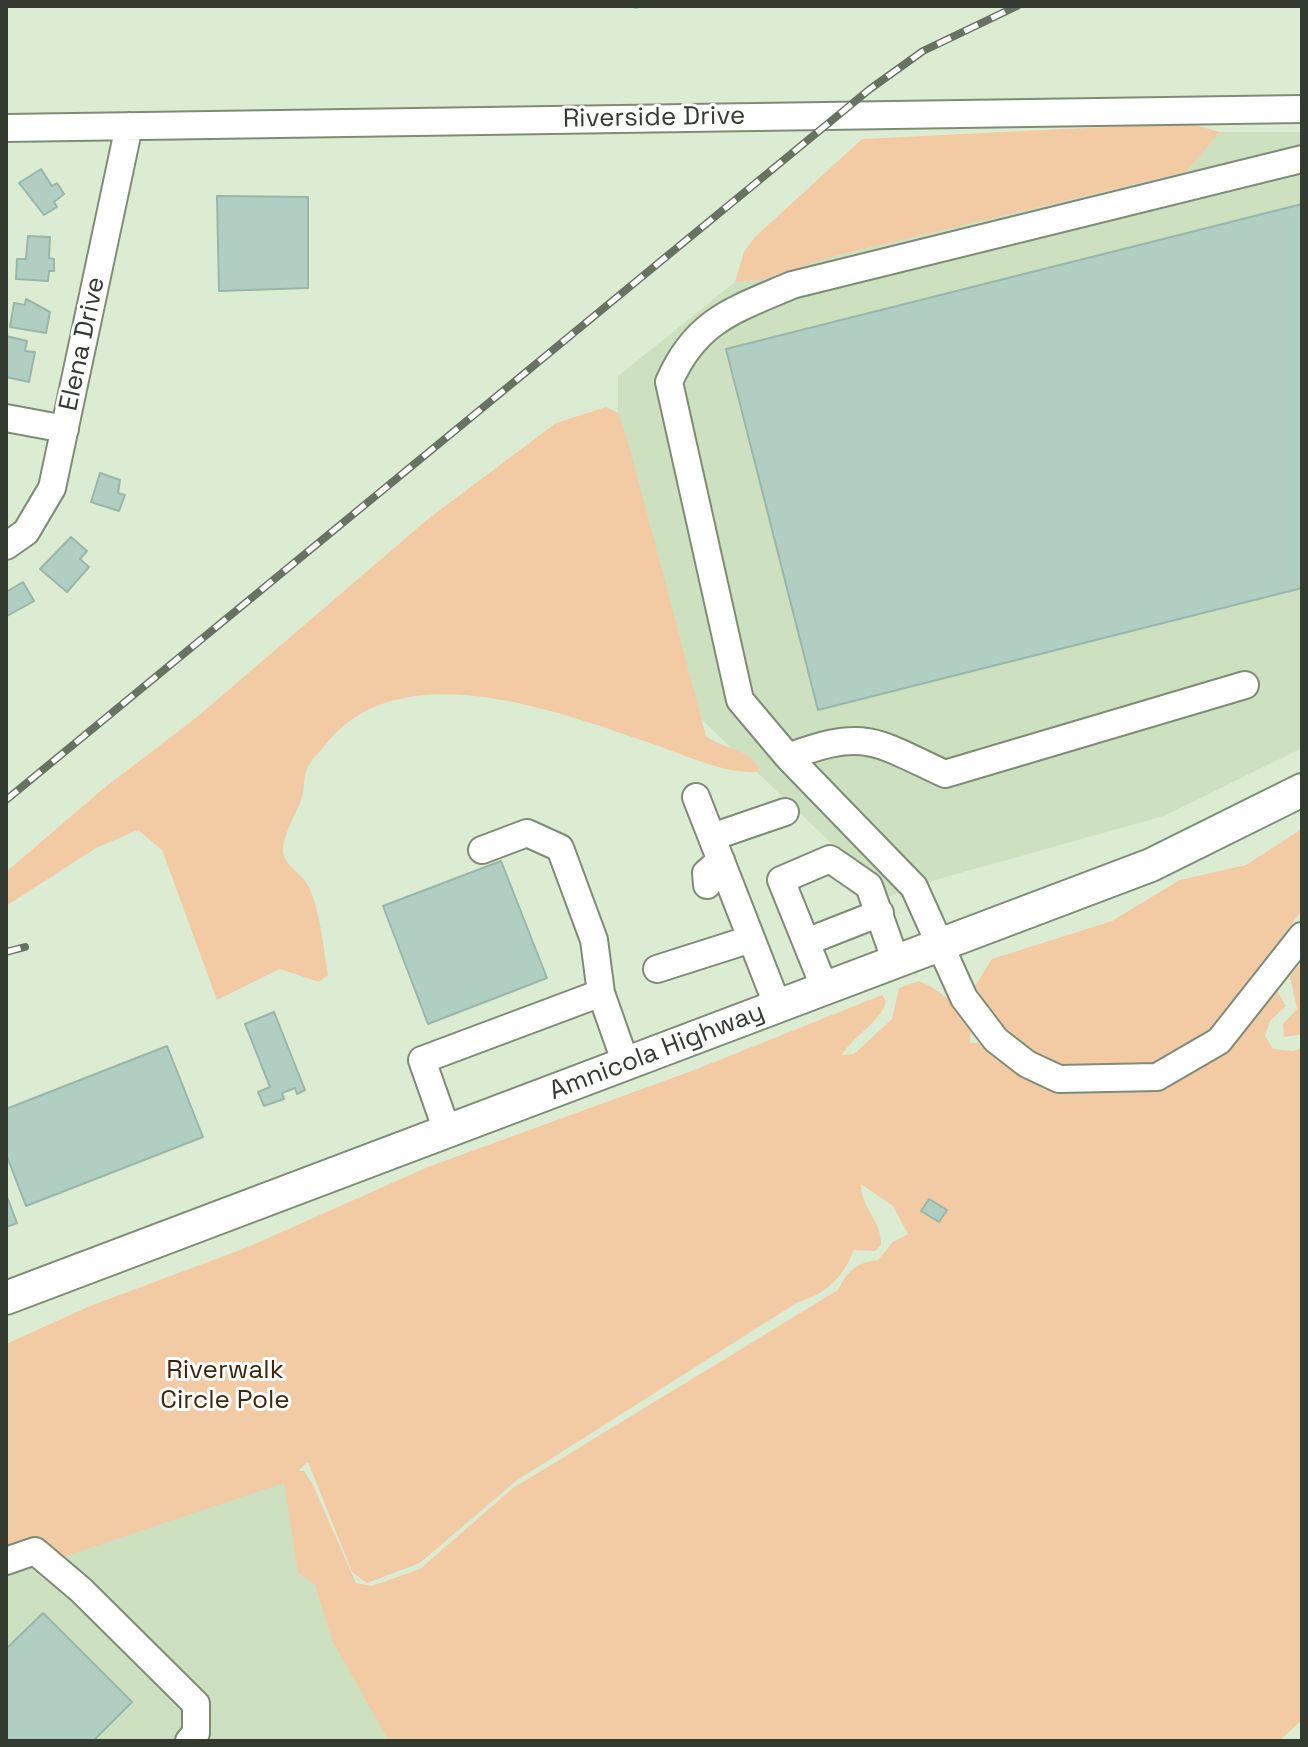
<!DOCTYPE html>
<html>
<head>
<meta charset="utf-8">
<style>
	body { margin:0 }
	#map { position:relative; width:1308px; height:1747px; overflow:hidden; background:#dcecd3; font-family:"Space Grotesk",sans-serif }
	canvas { display:block }
	.frame { position:absolute; inset:0; border:8px solid #333a30; pointer-events:none }
</style>
</head>
<body>
<div id="map">
<canvas width="1308" height="1747"></canvas>
<div class="frame"></div>
</div>
<script>
const c = document.querySelector('canvas').getContext('2d');
c.lineJoin = 'round';
function paint(path, color) { c.fillStyle = color; c.fill(path, 'evenodd'); }
function stroke(path, color, width, dash) { c.strokeStyle = color; c.lineWidth = width; c.lineCap = dash ? 'butt' : 'round'; c.setLineDash(dash || []); c.stroke(path); }
function label(font, color, halo, rows, align = 'center') {
  c.font = font + ' "Space Grotesk",sans-serif'; c.lineWidth = 6; c.setLineDash([]); c.textBaseline = 'middle'; c.strokeStyle = halo; c.fillStyle = color; for (const [text, x, y, turn = 0] of rows) {
    c.save(); c.translate(x, y); c.rotate((+turn || 0) * Math.PI / 180); c.textAlign = isNaN(turn) ? turn : align; if (halo) c.strokeText(text, 0, 0); c.fillText(text, 0, 0); c.restore();
  }
}
paint(new Path2D(`
	M1220,132H1302V748L1164,816L942,878L888,897L701,719L618,413V376L735,282L761,280L835,256L1186,172Z
	M285,1483L395,1741H6V1509Z`), '#cde1c1');
paint(new Path2D(`
	M1188,123L1220,132L1186,172L835,256L761,280L735,282L744,252L755,237L862,139Z
	M606,407L618,413L627,438L706,736C724,750 752,748 760,772C723,774 685,755 650,743C556,711 395,649 323,748C318,754 311,760 308,767C303,775 305,787 302,797C297,813 285,830 283,848C281,864 302,873 309,887C321,913 323,947 328,975L319,982L280,969L217,1000L162,850L138,830L96,848L6,906V872L104,788L197,717L428,519L556,423Z
	M1302,829V910L1225,1015L1196,1041L1172,1056L1214,1060L1276,989L1286,1006L1270,1021L1265,1036L1273,1049L1293,1051L1302,1048V1720L1279,1741H389L332,1640L315,1585L298,1572L284,1483L6,1576V1344L90,1306L248,1247L428,1167L697,1069L882,995L886,1001C882,1021 853,1036 842,1055L854,1054L892,1019L899,988L919,981C943,991 954,1004 971,1024L970,1043L1019,1041L990,1013L975,986L992,959L1112,921L1180,880L1246,865ZM861,1184L893,1206L908,1234L893,1242L878,1260C856,1263 848,1270 838,1290L513,1488L420,1569L372,1586L356,1583L312,1483L304,1471H298L308,1462L352,1572L367,1583L420,1563L516,1481L798,1302C826,1294 843,1278 854,1250L875,1251L881,1245C882,1220 861,1209 861,1184Z
	M1302,962V1034L1284,1037L1283,1024L1297,1009L1290,976Z`), '#f2cba5');
stroke(new Path2D(`
	M635,6H637`), '#3fbdc7', 5);
const building = new Path2D(`
	M41,169L52,186L57,183L64,194L54,202L57,207L44,215L19,183Z
	M217,196L308,197V288L219,291Z
	M1302,204V588L818,710L726,349Z
	M28,236L50,237L49,258L54,259V271H49L48,281L16,279L17,259H26Z
	M26,299L50,312L46,333L10,327L14,303L25,305Z
	M6,336L27,341L25,351L35,352L29,382L6,377Z
	M100,473L120,480L118,493L125,495L119,511L91,502Z
	M71,537L87,551L80,559L89,567L67,592L40,569Z
	M23,582L34,601L7,616L6,592Z
	M501,861L547,978L428,1024L383,906Z
	M274,1012L305,1090L297,1094L295,1088L282,1093L284,1099L264,1106L258,1092L270,1087L245,1024Z
	M167,1046L203,1137L26,1206L6,1154V1109Z
	M6,1194L17,1223L6,1227Z
	M929,1199L947,1210L939,1222L921,1211Z
	M43,1613L132,1702L93,1741H6V1649Z`);
paint(building, '#b0cfc2');
stroke(building, '#98b6a9', 2);
const minor = new Path2D(`
	M6,128L1302,109
	M6,418L65,429
	M6,546L26,532L52,488L129,126
	M1245,685L945,774C874,741 865,728 788,757L914,887L964,998L996,1040L1027,1064L1059,1079L1157,1077L1219,1041L1302,936
	M788,757L740,700L669,382C696,320 734,310 792,285L1302,159
	M696,797L778,1007
	M712,837L785,812
	M482,850L527,833L560,848L594,940L601,993L626,1064
	M707,885L706,873L721,860
	M806,942L880,913
	M657,969L751,939
	M825,989L781,880L830,859L869,886L896,962
	M447,1131L422,1060L601,993
	M6,1561L35,1551L81,1590L196,1704V1733L189,1741`);
const major = new Path2D(`
	M6,1298L1151,865L1302,790`);
stroke(minor, '#7e8c76', 30);
stroke(major, '#7e8c76', 36);
stroke(minor, '#fff', 26);
stroke(major, '#fff', 32);
const rail = new Path2D(`
	M6,800L870,89L923,51L1017,6
	M6,952L25,947`);
stroke(rail, '#687263', 8);
stroke(rail, '#fff', 5, [15]);
label('26px', '#333a30', '#fff', [
	["Riverside Drive",654,118,-1],
	["Elena Drive",83,344,-78],
	["Amnicola Highway",657,1052,-21]
]);
label('26px', '#3f260a', '#fff', [
	["Riverwalk",225,1371],
	["Circle Pole",225,1401]
]);
</script>
</body>
</html>
